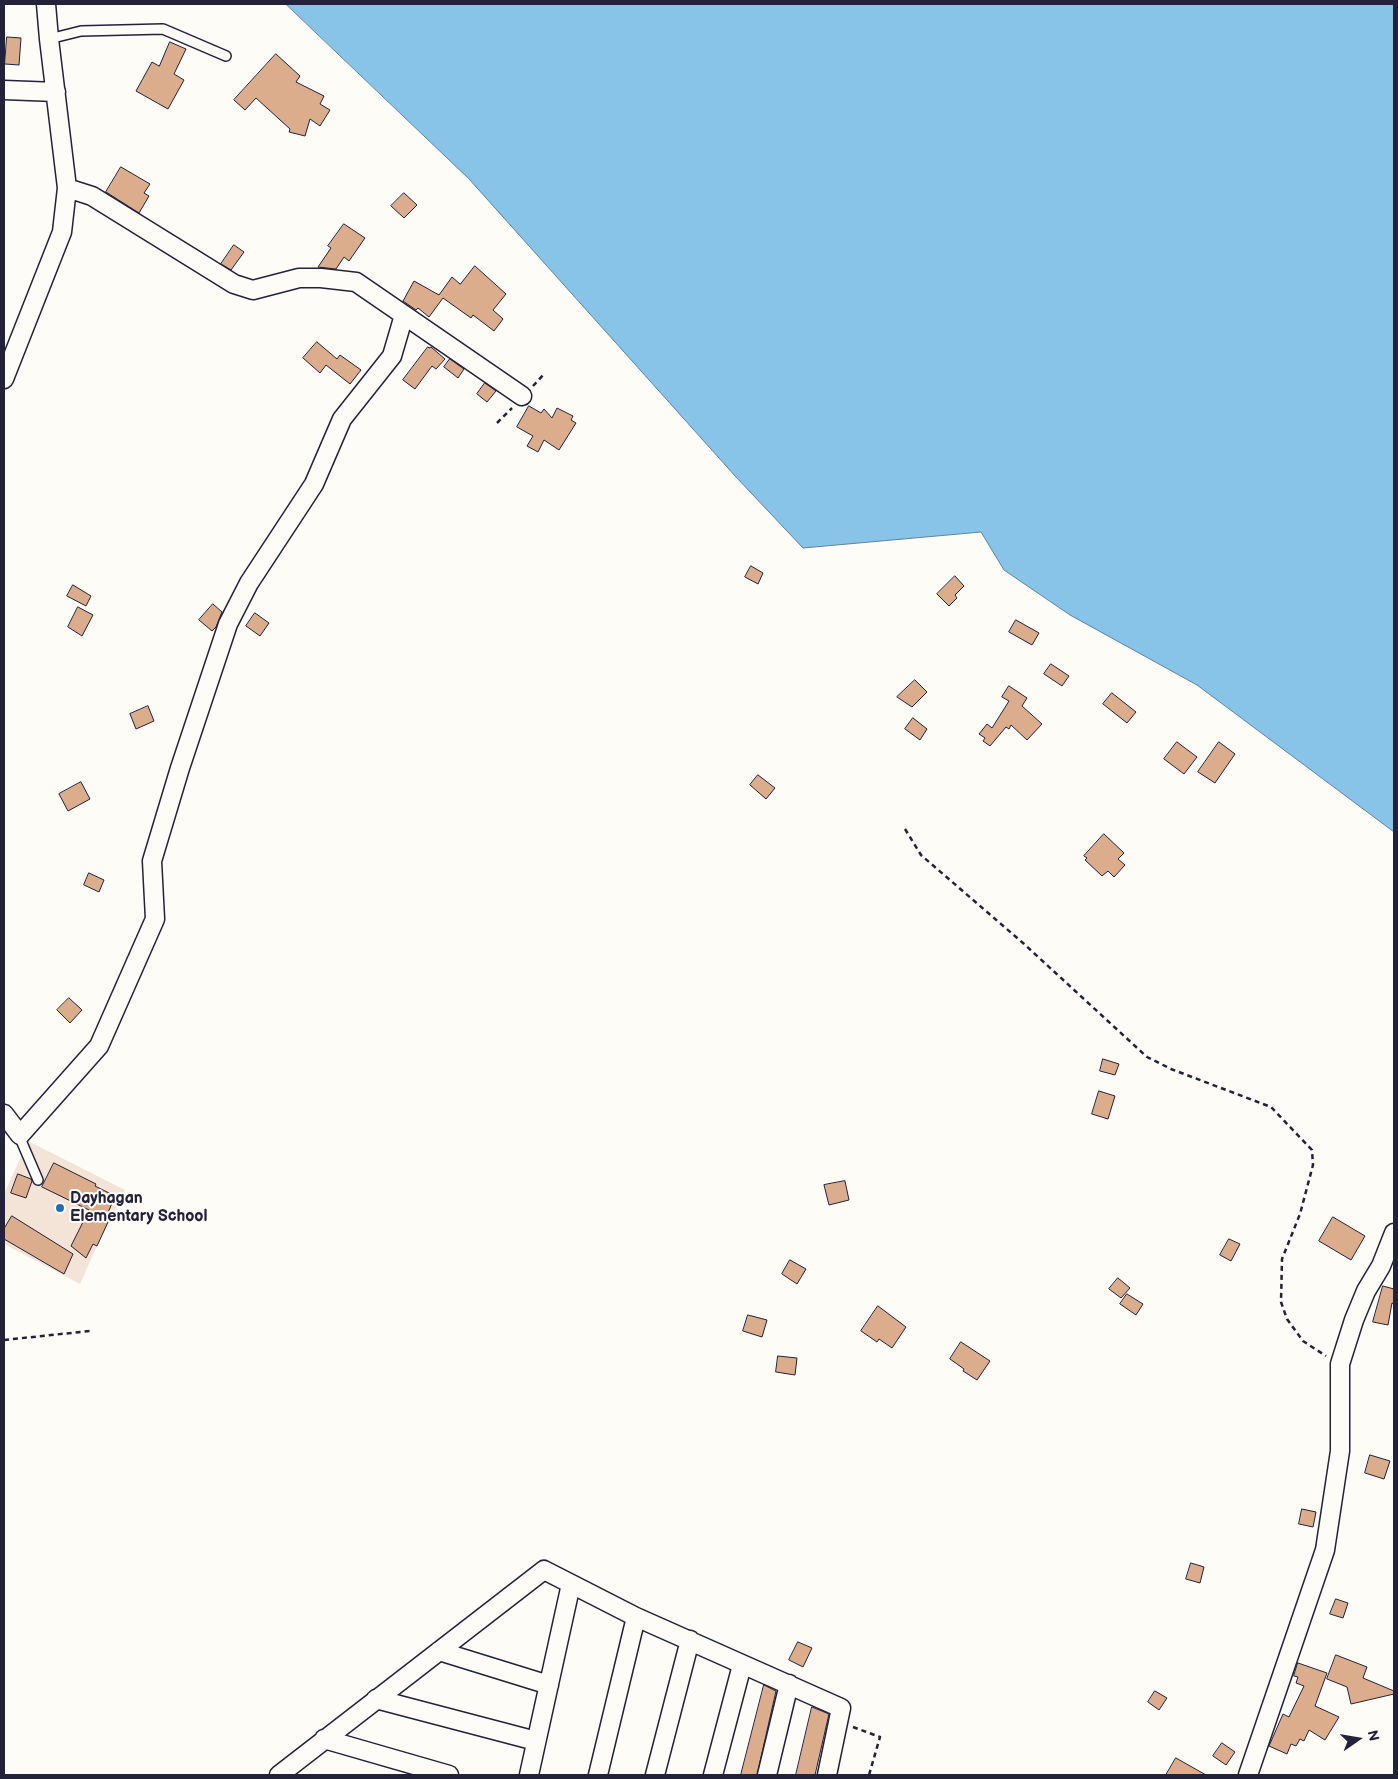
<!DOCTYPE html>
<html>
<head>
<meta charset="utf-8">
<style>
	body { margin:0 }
	#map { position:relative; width:1398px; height:1779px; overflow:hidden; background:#fdfcf7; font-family:"Balsamiq Sans",sans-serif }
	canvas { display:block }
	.frame { position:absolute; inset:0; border:5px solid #22223b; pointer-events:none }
	.north { position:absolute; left:1333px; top:1714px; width:50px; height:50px; -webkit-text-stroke:4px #fdfcf7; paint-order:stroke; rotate:77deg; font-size:14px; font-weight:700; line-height:20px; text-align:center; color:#22223b }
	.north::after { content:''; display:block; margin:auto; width:18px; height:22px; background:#22223b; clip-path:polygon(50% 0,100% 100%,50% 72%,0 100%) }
</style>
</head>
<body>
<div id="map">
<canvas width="1398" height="1779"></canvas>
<div class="frame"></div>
<div class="north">N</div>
</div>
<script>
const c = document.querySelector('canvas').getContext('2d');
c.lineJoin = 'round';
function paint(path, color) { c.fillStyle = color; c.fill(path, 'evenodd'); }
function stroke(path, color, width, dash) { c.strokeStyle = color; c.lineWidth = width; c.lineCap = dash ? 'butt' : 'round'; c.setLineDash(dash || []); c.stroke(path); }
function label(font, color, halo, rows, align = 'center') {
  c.font = font + ' "Balsamiq Sans",sans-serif'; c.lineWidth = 4; c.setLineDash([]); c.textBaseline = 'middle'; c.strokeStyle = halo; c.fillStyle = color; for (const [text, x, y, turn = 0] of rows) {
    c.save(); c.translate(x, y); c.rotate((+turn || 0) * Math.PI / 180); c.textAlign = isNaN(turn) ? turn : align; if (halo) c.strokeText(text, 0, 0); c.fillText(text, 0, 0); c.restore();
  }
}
paint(new Path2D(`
	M28,1141L125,1190L97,1246L80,1284L4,1244V1194Z`), '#f3e4d7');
const water = new Path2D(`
	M286,4H1394V832L1197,685L1070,615L1004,570L981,532L803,548L736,477L469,179Z`);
paint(water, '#87c4e7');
stroke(water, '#5f83a2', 1);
const building = new Path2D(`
	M7,37L21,38L19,65L5,64Z
	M170,42L186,49L174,74L184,80L168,109L136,91L152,62L159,66Z
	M276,54L300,76L296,82L324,96L320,104L330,110L320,126L310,119L305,136L289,132L290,129L256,98L245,110L234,100Z
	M121,167L150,184L144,193L149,196L139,213L106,192Z
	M404,193L417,205L404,218L391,206Z
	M344,224L365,238L349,261L344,257L336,269L318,267L331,248L328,246Z
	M234,245L244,252L231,270L221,264Z
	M475,266L506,294L493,310L503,319L494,331L473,315L471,318L443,298L429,317L418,308L416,310L403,301L414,281L439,295L452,277L460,284Z
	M317,342L337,359L340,355L361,370L350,384L326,365L320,373L303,358Z
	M428,347L429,348L431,347L445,359L436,369L432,366L415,389L403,380Z
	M450,359L464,369L458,378L444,367Z
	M485,383L496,391L487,402L477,394Z
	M529,406L541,413L544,409L552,418L557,408L573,416L571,420L576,423L559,450L544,440L538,452L527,446L533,436L517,427Z
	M751,566L763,573L758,584L745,577Z
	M955,576L964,586L955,595L957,598L949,606L937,594Z
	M73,585L91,596L86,606L67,596Z
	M213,604L222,612L216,627L212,631L199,620Z
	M78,607L93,615L82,636L68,627Z
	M255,613L269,623L260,636L246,626Z
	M1016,620L1039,633L1032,645L1009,632Z
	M1051,664L1069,676L1062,686L1044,674Z
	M915,680L927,692L912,707L897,697Z
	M1009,686L1027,698L1022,706L1042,724L1027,740L1011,725L1009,729L1006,727L990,746L983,741L985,738L979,734L987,724L992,728L1009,701L1002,697Z
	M1112,693L1136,712L1127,723L1103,704Z
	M148,706L154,721L136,729L130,714Z
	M913,718L927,729L920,740L905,729Z
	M1177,742L1197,757L1184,774L1164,759Z
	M1219,742L1235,754L1215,783L1198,772Z
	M758,775L775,788L766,799L750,785Z
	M81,782L90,799L68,811L59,794Z
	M1104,834L1124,853L1118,859L1125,865L1114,877L1108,871L1102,876L1085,860L1087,858L1084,856Z
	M89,873L104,880L99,892L84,885Z
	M69,998L82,1010L70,1023L57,1010Z
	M1103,1059L1119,1064L1115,1075L1100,1071Z
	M1099,1091L1115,1096L1108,1119L1092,1114Z
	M54,1163L96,1184L95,1186L115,1196L105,1220L108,1222L97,1246L93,1244L86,1258L71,1246L89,1210L42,1187Z
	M18,1174L31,1179L32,1181L26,1198L11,1193Z
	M845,1181L849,1200L829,1205L824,1185Z
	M12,1216L73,1254L64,1274L4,1239V1229Z
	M1333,1217L1365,1236L1351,1260L1319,1241Z
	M1229,1239L1240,1244L1231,1261L1220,1255Z
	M790,1260L806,1269L797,1284L782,1274Z
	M1118,1278L1130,1288L1121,1298L1109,1289Z
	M1383,1286L1394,1289V1304L1392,1303L1388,1325L1373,1322Z
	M1127,1294L1143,1304L1136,1315L1120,1304Z
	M878,1306L906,1327L892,1348L879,1339L877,1342L861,1331Z
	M748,1315L767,1320L762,1337L743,1331Z
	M961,1342L990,1361L977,1380L963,1371L964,1369L950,1359Z
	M778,1356L797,1358L795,1375L776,1372Z
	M1370,1455L1390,1461L1384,1479L1365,1473Z
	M1302,1509L1316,1512L1313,1527L1299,1524Z
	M1191,1563L1204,1567L1200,1583L1186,1579Z
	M1336,1599L1348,1603L1343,1618L1330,1614Z
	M798,1642L812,1648L803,1667L789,1660Z
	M1336,1655L1367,1667L1363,1678L1394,1691V1694L1351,1704L1347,1687L1327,1679Z
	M1298,1663L1327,1673L1315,1706L1339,1717L1325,1740L1309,1730L1304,1741L1300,1739L1296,1746L1291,1744L1287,1754L1269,1746L1283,1714L1289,1717L1304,1686L1296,1683L1298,1677L1294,1676Z
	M764,1685L776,1691L757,1775H741Z
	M1155,1691L1167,1698L1159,1710L1148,1702Z
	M812,1707L829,1714L815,1775H796Z
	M1222,1743L1235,1752L1226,1765L1213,1756Z
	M1176,1758L1206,1775H1166Z`);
paint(building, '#dbad8d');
stroke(building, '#22223b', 1);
const lane = new Path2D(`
	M49,39L81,31L163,29L226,56
	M16,1135L20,1138L38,1180`);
const street = new Path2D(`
	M4,90L56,92
	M67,188L92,196L234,284L253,290L299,278H321L356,282L522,396
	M4,379L62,232L67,188L49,39L46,4
	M4,1114L20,1135L99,1046L155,919L152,861L180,768L228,624L249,583L314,484L342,419L392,356L404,315
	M439,1651L549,1685
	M376,1699L536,1741
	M324,1739L449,1775
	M279,1775L544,1570L636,1617L841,1708L827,1775
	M529,1775L571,1584
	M598,1775L636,1617
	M655,1775L690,1640
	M713,1775L742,1665
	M767,1775L789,1684
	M1248,1775L1325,1550L1340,1451V1364L1354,1320L1366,1291L1381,1266L1394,1233`);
stroke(lane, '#22223b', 12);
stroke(street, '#22223b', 21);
stroke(new Path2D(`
	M533,386L545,373
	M497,423L512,408
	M905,829L921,855L1023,943L1147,1057L1171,1069L1271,1107L1312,1150L1313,1165L1300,1214L1282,1259L1281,1302L1287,1319L1303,1341L1326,1356
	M4,1340L90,1331
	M853,1727L880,1737L869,1775`), '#22223b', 2.5, [5, 4]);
stroke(lane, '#fdfcf7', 9);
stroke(street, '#fdfcf7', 18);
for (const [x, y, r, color] of [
	[60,1208,5,"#1f6fb2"]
]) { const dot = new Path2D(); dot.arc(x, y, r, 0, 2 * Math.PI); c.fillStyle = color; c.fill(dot); stroke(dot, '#fdfcf7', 2); }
label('bold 16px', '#22223b', '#fdfcf7', [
	["Dayhagan",70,1199],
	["Elementary School",70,1217]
], 'left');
</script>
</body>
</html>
